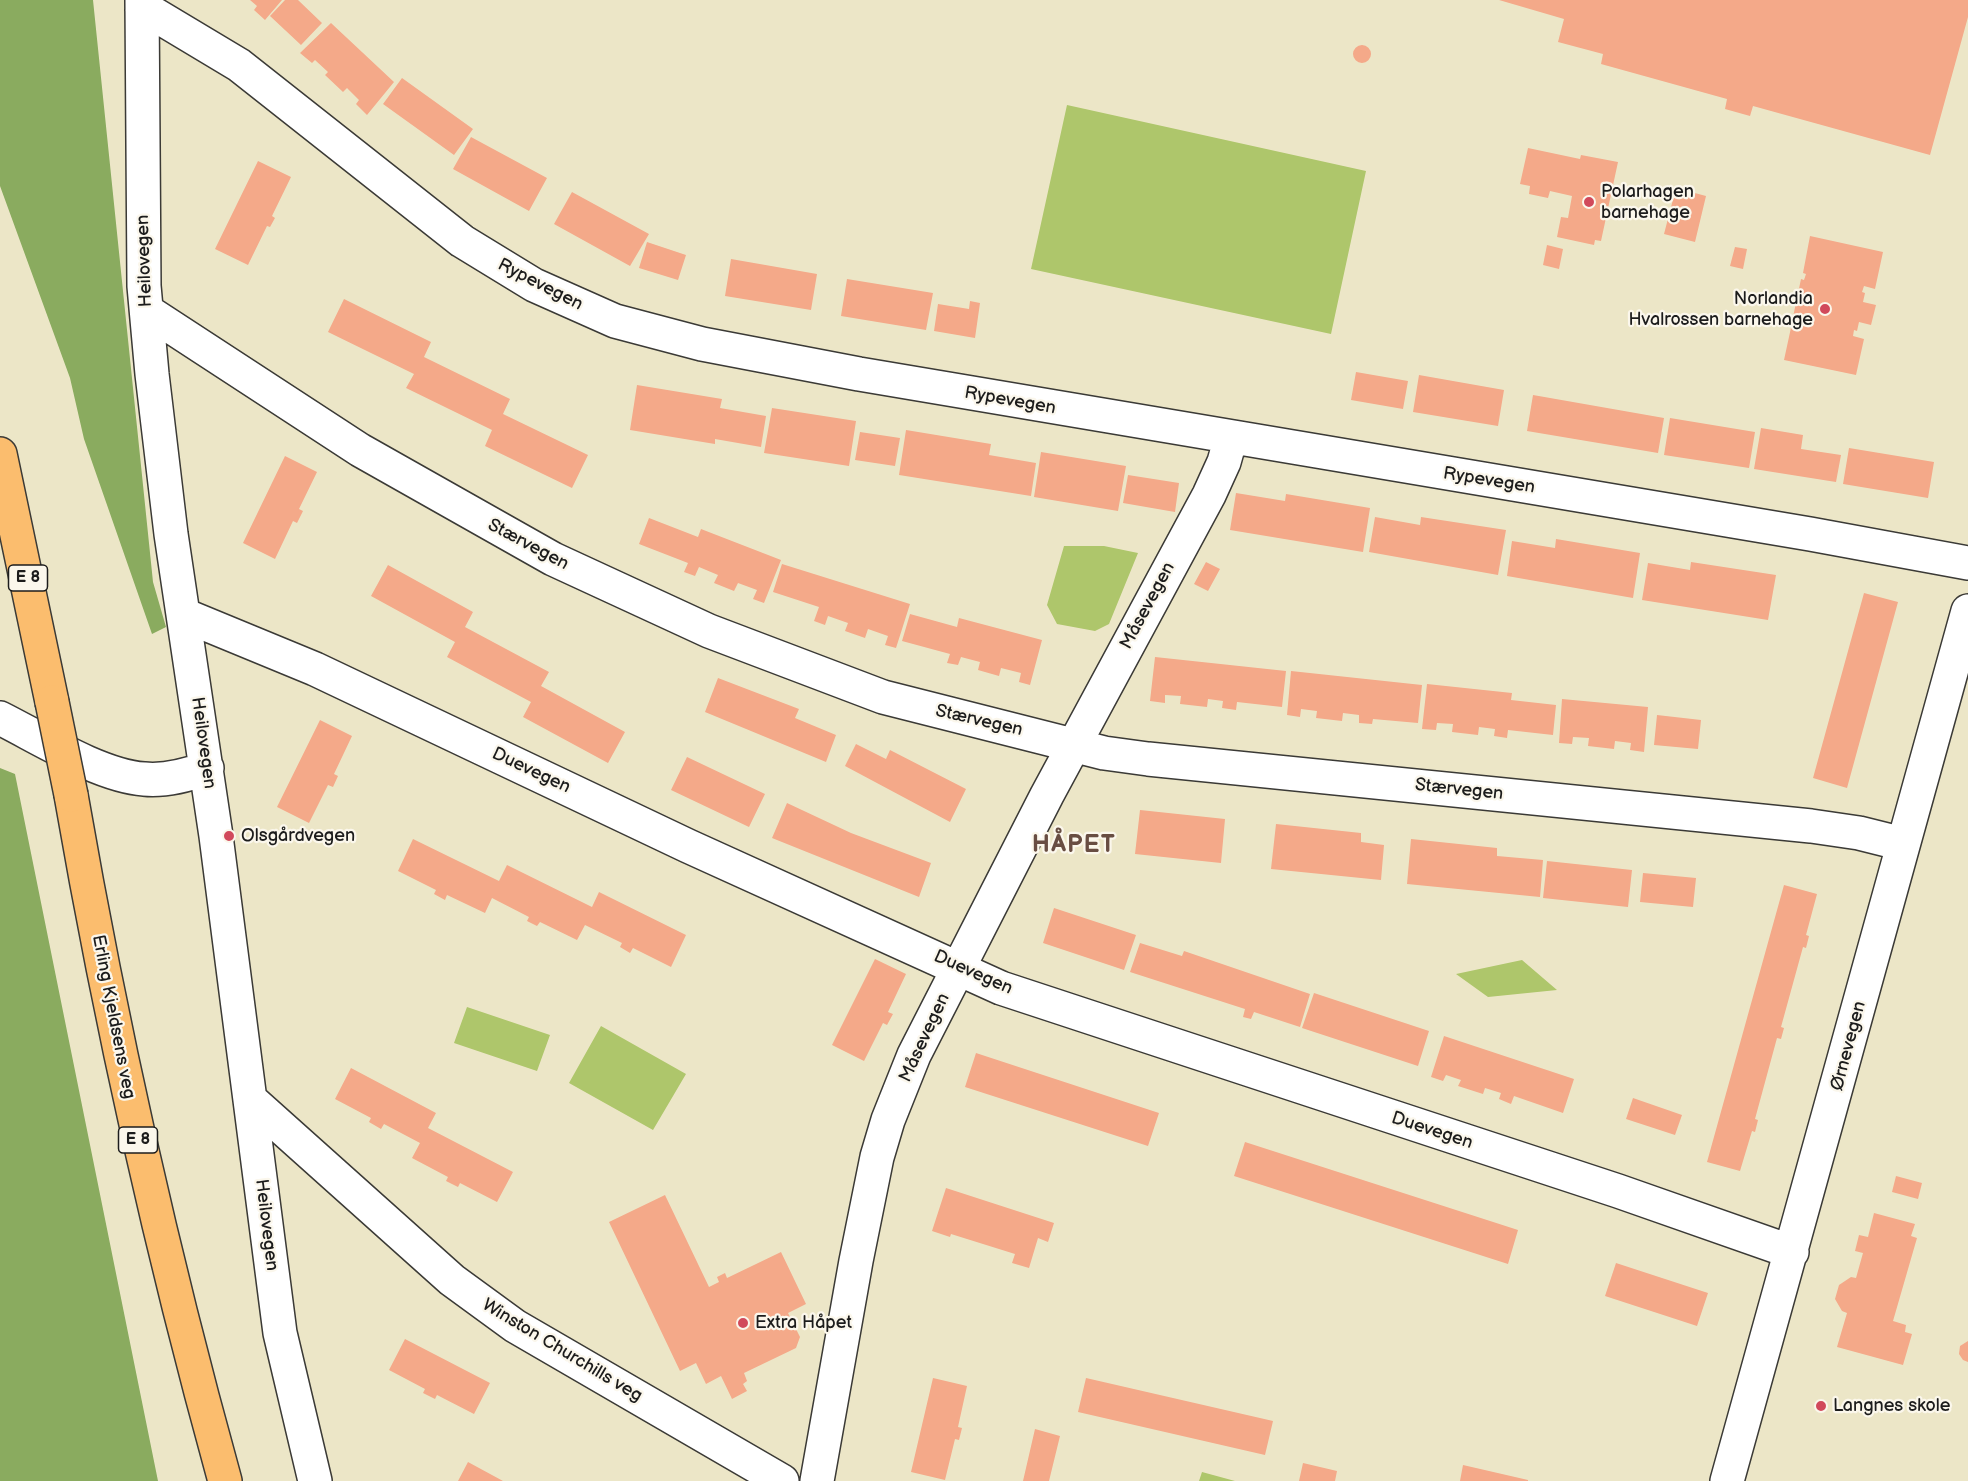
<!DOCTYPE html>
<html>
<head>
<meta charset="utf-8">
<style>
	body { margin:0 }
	canvas { display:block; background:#ece6c7 }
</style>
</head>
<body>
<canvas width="1968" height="1481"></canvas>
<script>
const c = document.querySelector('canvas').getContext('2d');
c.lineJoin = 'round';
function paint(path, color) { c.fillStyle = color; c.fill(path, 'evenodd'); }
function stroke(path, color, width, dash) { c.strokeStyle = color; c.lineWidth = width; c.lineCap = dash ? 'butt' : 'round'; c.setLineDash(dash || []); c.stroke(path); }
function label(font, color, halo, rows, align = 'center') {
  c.font = font + ' "Balsamiq Sans",sans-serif'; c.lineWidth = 4.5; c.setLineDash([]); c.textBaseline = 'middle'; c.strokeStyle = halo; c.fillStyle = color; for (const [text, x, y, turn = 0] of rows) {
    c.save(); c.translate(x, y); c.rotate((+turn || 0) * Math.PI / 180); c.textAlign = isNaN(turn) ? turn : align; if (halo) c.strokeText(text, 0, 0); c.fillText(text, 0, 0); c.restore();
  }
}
paint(new Path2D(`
	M1067,105L1366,171L1331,334L1031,269Z
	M1064,546H1104L1138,553L1109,624L1095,631L1057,624L1047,605Z
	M1522,960L1557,990L1488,997L1456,974Z
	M467,1007L550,1035L537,1071L454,1043Z
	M601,1026L686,1074L653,1130L569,1083Z
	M1202,1472L1235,1481H1199Z`), '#aec66b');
paint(new Path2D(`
	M0,0H93L153,582L166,627L152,634L84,439L70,378L0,186Z
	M0,768L15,774L158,1481H0Z`), '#8aab5f');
paint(new Path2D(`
	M250,0H282L265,20L254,10L257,6Z
	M285,0H298L322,23L301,45L270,16Z
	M1499,0H1968V17L1930,155L1753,106L1750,116L1725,109L1727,99L1601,64L1603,54L1558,42L1564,19Z
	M331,23L394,82L367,115L356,104L359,100L347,88L343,92L325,75L328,72L315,60L312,63L300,53Z
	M1353 54a9 9 0 1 1 18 0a9 9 0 1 1-18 0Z
	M402,78L473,129L454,155L383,104Z
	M471,137L547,178L529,211L453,169Z
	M1528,148L1580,159L1581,155L1618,162L1601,241L1595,240L1594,245L1557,237L1561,217L1568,218L1572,196L1550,191L1548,198L1529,194L1530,186L1520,184Z
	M258,161L291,177L272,216L275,218L270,227L267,226L248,265L215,249Z
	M1676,188L1706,196L1695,242L1664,234Z
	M572,192L649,234L630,266L554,224Z
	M1810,236L1883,252L1875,289L1864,286L1862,292L1865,293L1863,302L1876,305L1871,325L1859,322L1857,331L1854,330L1853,336L1864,339L1856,375L1784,360L1792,323L1795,324L1796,318L1793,317L1801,279L1804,280L1806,274L1803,273Z
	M647,242L686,255L678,280L639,268Z
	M1547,245L1563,249L1559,269L1543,265Z
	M1735,247L1747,249L1743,269L1730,266Z
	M731,259L817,274L811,310L725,296Z
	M847,279L933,293L926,330L841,316Z
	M344,299L431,342L424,357L510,399L503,414L588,455L572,488L485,446L492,430L406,388L414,374L328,332Z
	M970,301L980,303L975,338L934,331L938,304L969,309Z
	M1356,372L1408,381L1403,409L1351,400Z
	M1419,375L1504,390L1498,426L1413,412Z
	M637,385L722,399L720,408L766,416L761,447L715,439V444L630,430Z
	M1533,395L1664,418L1658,453L1527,431Z
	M772,408L856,421L849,466L764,453Z
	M1670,418L1755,432L1749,468L1664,455Z
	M1761,428L1803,435L1801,449L1841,455L1836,482L1754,469Z
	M906,430L991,444L989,455L1036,463L1031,496L899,475Z
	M860,432L900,438L895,466L855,460Z
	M1849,448L1934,462L1928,498L1843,484Z
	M1041,452L1126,466L1118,511L1034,497Z
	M285,456L317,472L299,509L303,511L297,523L293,521L275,559L243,543Z
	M1128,475L1179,483L1175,512L1123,503Z
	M1236,493L1285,501L1286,494L1370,508L1363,552L1230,530Z
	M1375,517L1420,525L1421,517L1506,530L1498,575L1369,552Z
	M649,518L698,537L701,529L781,560L764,603L753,599L757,590L738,583L734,591L714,583L718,575L699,567L695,576L684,572L688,563L639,544Z
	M1556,539L1640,553L1633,598L1507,576L1512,541L1555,548Z
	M1206,562L1220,569L1208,591L1194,584Z
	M1691,562L1776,575L1768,620L1642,600L1648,563L1690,570Z
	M782,564L910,604L896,648L885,645L888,636L868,629L865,638L845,631L848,623L828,616L825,625L814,621L819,607L773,592Z
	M388,565L473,612L465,627L549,672L541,686L625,732L608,763L523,717L531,702L447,657L455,642L371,596Z
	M1864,593L1898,602L1847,788L1813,778Z
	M910,614L957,627L959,618L1042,640L1030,685L1019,682L1021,673L1001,668L999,676L978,670L980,662L961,657L958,665L947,663L950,654L902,641Z
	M1155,657L1286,671L1282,707L1237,702L1236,710L1222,708L1223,701L1208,699L1207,707L1180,704L1181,696L1165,695V703L1150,701Z
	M1291,671L1422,685L1418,723L1373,719L1372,724L1359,723V715L1343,713L1342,721L1316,718L1317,711L1301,709L1300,717L1287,715Z
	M718,678L799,709L795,718L836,735L826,762L705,712Z
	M1427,684L1512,693L1511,700L1556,705L1553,735L1508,730L1507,738L1494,736L1495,729L1479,727L1478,735L1452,732L1453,724L1437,723L1436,730L1422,729Z
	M1562,699L1648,707L1644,752L1630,750L1631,743L1615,741L1614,749L1588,746L1589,738L1573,737L1572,744L1559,743Z
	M1657,715L1701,720L1698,749L1654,745Z
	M320,720L352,736L334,774L338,776L333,787L328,785L309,823L277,807Z
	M856,744L886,759L890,750L966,789L950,822L845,766Z
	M687,757L765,794L749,827L671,790Z
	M787,803L851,833L931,863L919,897L772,838Z
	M1140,810L1225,819L1221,863L1135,854Z
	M1276,824L1361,833V842L1384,845L1381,880L1271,869Z
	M413,839L499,881L507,865L592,907L599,892L686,935L671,967L633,948L630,953L620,947L622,943L585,925L577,940L540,922L537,926L527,921L529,917L492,898L485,913L447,895L445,900L434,894L436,890L398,871Z
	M1411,839L1497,848V856L1543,860L1540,897L1407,884Z
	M1547,861L1632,870L1628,907L1543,898Z
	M1643,873L1696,878L1693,907L1640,902Z
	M1784,885L1817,894L1806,935L1809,936L1806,948L1803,947L1781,1027L1784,1028L1781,1039L1777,1038L1755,1119L1758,1120L1755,1132L1752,1131L1740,1171L1707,1162Z
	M1054,908L1136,935L1124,970L1043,943Z
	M1140,943L1182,956L1184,951L1310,994L1300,1027L1254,1012L1251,1019L1243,1017L1245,1009L1130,972Z
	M875,959L906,974L888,1012L893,1014L887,1025L883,1023L864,1061L832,1045Z
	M1314,993L1429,1031L1418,1066L1302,1028Z
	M1444,1036L1574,1079L1563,1113L1514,1096L1511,1104L1499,1099L1501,1093L1485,1088L1483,1094L1458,1086L1461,1080L1446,1075L1443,1081L1431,1077Z
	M976,1053L1159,1113L1148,1146L965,1087Z
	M351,1068L436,1113L428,1128L513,1172L497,1202L460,1183L458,1187L446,1181L448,1177L412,1158L420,1143L384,1124L381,1129L369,1122L371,1118L335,1099Z
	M1633,1098L1682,1115L1675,1135L1626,1119Z
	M1245,1142L1518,1230L1508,1264L1234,1176Z
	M1896,1176L1922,1183L1918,1199L1892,1192Z
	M946,1188L1054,1223L1048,1242L1038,1238L1029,1268L1012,1263L1015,1254L951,1234L950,1237L932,1231Z
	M665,1195L709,1287L719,1282L717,1277L725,1273L727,1278L781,1252L806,1304L788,1313L800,1337L796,1348L744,1373L747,1381L743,1384L747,1391L732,1399L721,1376L706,1384L696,1363L680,1371L609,1222Z
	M1874,1213L1915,1224L1911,1236L1917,1238L1893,1321L1906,1325L1905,1332L1912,1334L1903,1365L1837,1347L1847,1313L1842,1311L1835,1299L1839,1285L1851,1277L1856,1278L1863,1253L1855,1251L1859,1235L1868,1237Z
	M1616,1263L1708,1293L1697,1326L1605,1296Z
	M405,1339L490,1383L474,1414L437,1395L435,1399L423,1393L425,1389L389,1370Z
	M1968,1341V1362L1963,1360L1959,1354L1960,1346Z
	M933,1378L967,1386L958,1427L962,1428L959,1440L955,1439L945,1480L911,1472Z
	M1086,1378L1273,1421L1265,1455L1078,1412Z
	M1035,1429L1060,1436L1049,1481H1023Z
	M468,1462L503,1481H458Z
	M1303,1463L1337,1471L1335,1481H1299Z
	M1463,1465L1528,1480V1481H1460Z`), '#f4a989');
const minor = new Path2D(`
	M142,0L144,286L152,374L171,534L216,836L280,1333L315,1481
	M142,10L154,14L239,65L462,241L534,285L615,321L702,344L859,374L1810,534L1968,563
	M147,311L360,450L553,559L709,631L883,697L1104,753L1148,759L1811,826L1859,833L1903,844
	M184,615L315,669L688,846L1001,988L1618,1191L1792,1252
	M0,718C40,738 100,776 144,779C164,781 188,775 207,768
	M252,1101L452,1280L515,1326L782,1481
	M817,1481L856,1261L877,1157L888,1120L914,1055L1047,795L1209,495L1224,462L1231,437
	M1727,1481L1968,611`);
const highway = new Path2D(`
	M0,454L52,702
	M71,795C111,1026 162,1254 225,1481`);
stroke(minor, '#3b3a36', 36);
stroke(highway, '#3b3a36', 36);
stroke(minor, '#fff', 33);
stroke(highway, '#fbbd6e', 33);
const highwayBridge = new Path2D(`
	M52,702L71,795`);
stroke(highwayBridge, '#3b3a36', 36, []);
stroke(highwayBridge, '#fbbd6e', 33);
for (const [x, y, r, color] of [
	[1589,202,6,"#d1495b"],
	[1825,309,6,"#d1495b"],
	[229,836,6,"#d1495b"],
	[743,1323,6,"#d1495b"],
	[1821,1406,6,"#d1495b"]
]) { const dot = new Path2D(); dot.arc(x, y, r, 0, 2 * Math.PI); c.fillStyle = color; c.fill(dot); stroke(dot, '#fbf7ec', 2); }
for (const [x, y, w] of [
	[28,578,39],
	[138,1140,39]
]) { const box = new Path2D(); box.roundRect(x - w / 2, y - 13, w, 26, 4.5); c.fillStyle = '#fbf7ec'; c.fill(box); stroke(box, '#1c1c1c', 1.5); }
label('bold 16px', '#1c1c1c', null, [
	["E 8",28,578],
	["E 8",138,1140]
]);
label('18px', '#1c1c1c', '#fbf7ec', [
	["Polarhagen",1601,192],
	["barnehage",1601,213],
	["Norlandia",1813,299,"right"],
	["Hvalrossen barnehage",1813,320,"right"],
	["Olsgårdvegen",241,836],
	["Extra Håpet",755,1323],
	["Langnes skole",1833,1406]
], 'left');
label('18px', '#1c1c1c', '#fbf7ec', [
	["Heilovegen",145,261,-92],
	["Rypevegen",540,285,27],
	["Rypevegen",1010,401,10],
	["Rypevegen",1489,481,9],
	["Stærvegen",528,545,28],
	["Måsevegen",1148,606,-62],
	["Stærvegen",979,721,13],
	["Heilovegen",203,743,82],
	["Duevegen",531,771,25],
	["Stærvegen",1459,790,6],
	["Duevegen",973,973,24],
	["Erling Kjeldsens veg",113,1017,79],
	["Måsevegen",925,1038,-65],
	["Ørnevegen",1849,1046,-75],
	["Duevegen",1432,1131,18],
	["Heilovegen",266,1225,83],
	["Winston Churchills veg",562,1351,31]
]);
c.letterSpacing = '1.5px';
label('bold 24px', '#684d42', '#fbf7ec', [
	["HÅPET",1074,846]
]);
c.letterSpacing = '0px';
</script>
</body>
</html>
